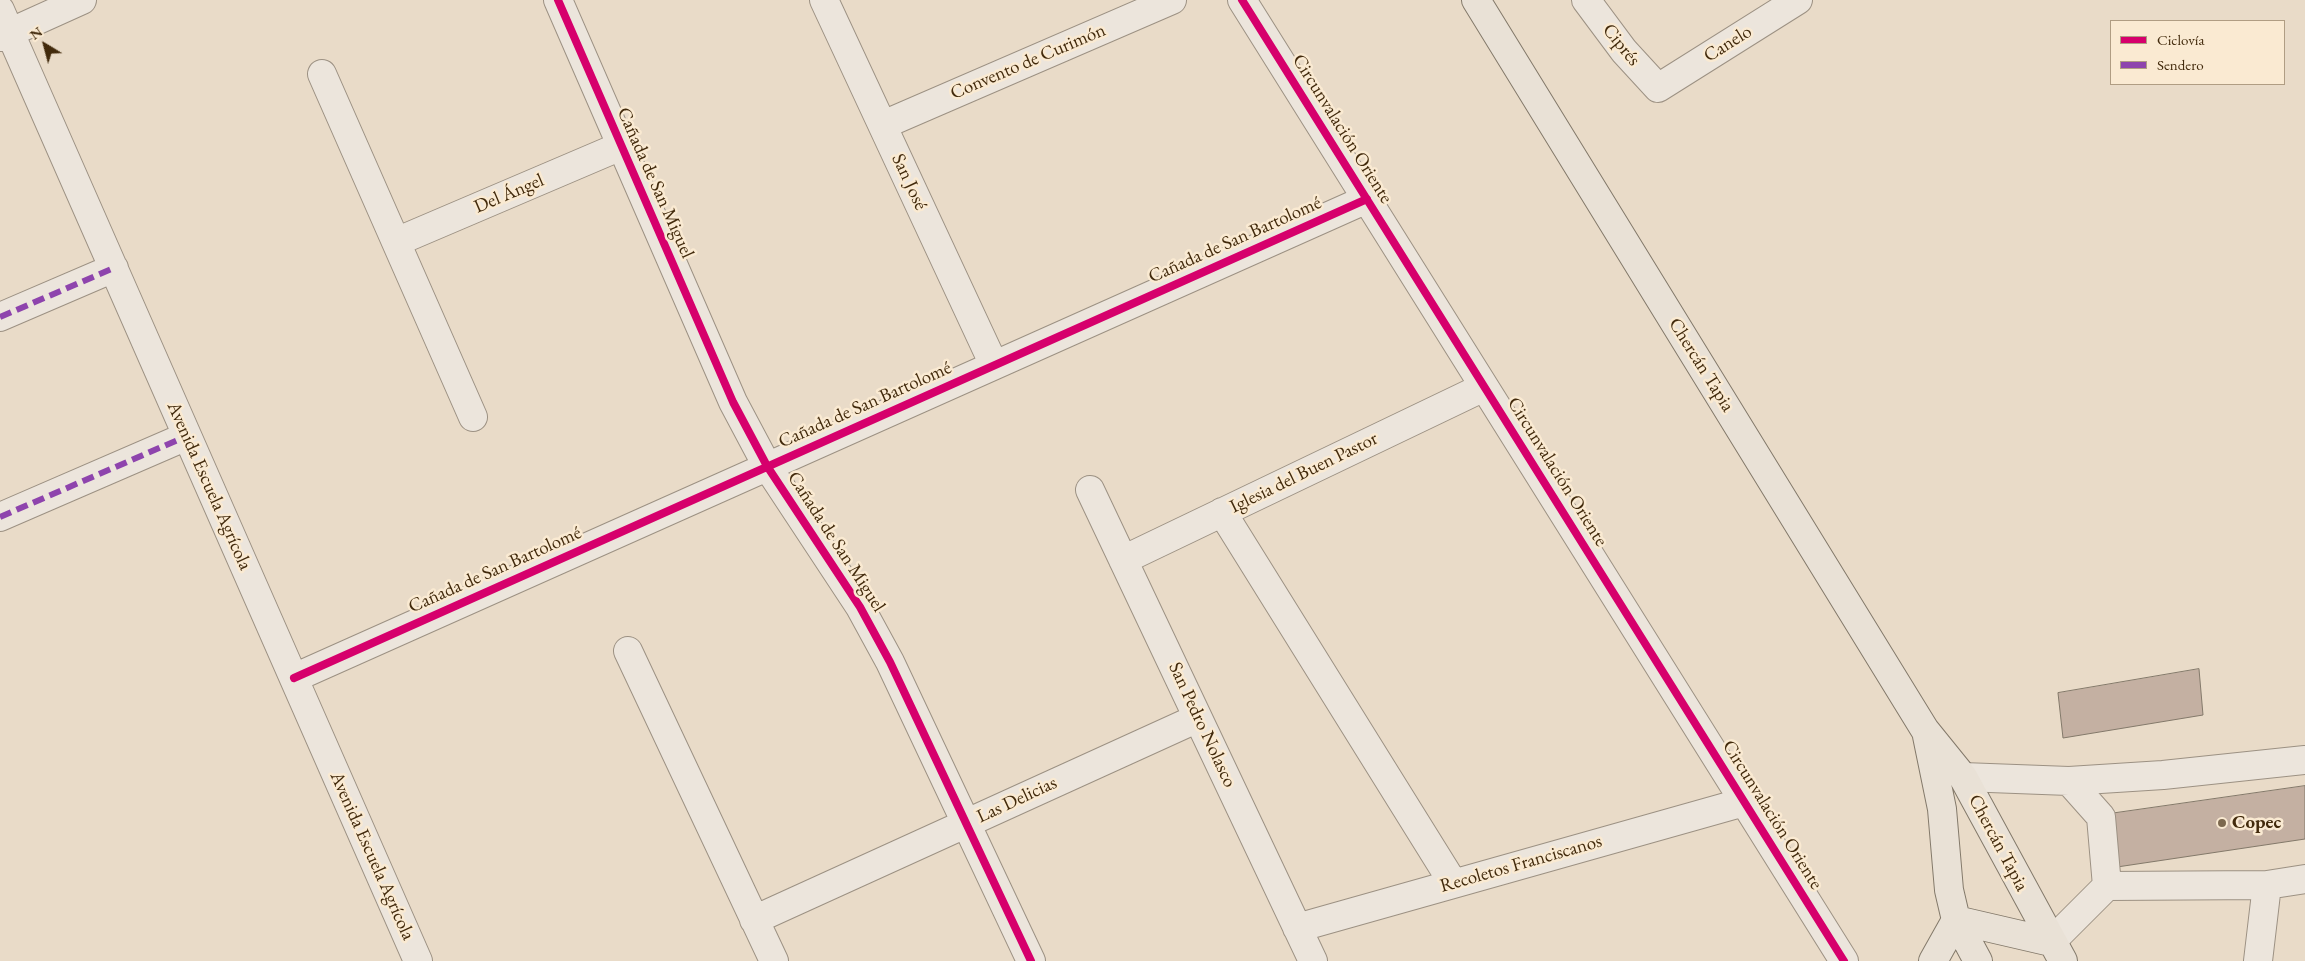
<!DOCTYPE html>
<html>
<head>
<meta charset="utf-8">
<style>
	body { margin:0 }
	#map { position:relative; width:2305px; height:961px; overflow:hidden; background:#e9dbc8; font-family:"EB Garamond",serif }
	canvas { display:block }
	.legend { position:absolute; left:2110px; top:20px; width:175px; height:65px; box-sizing:border-box; background:#faead2; border:1px solid #b09d83; margin:0; padding:6px 9px; list-style:none; font-size:15px; color:#422a0c }
	.legend li { display:flex; align-items:center; gap:10px; height:25px }
	.legend b { width:25px; border:1px solid #b09d83 }
	.north { position:absolute; left:20px; top:20px; width:50px; height:50px; -webkit-text-stroke:4px #faead2; paint-order:stroke; rotate:323deg; font-size:14px; font-weight:700; line-height:20px; text-align:center; color:#422a0c }
	.north::after { content:''; display:block; margin:auto; width:18px; height:22px; background:#422a0c; clip-path:polygon(50% 0,100% 100%,50% 72%,0 100%) }
</style>
</head>
<body>
<div id="map">
<canvas width="2305" height="961"></canvas>
<ul class="legend">
<li><b style="height:6px;background:#d6006c"></b>Ciclovía</li>
<li><b style="height:6px;background:#8e44ad"></b>Sendero</li>
</ul>
<div class="north">N</div>
</div>
<script>
const c = document.querySelector('canvas').getContext('2d');
c.lineJoin = 'round';
function paint(path, color) { c.fillStyle = color; c.fill(path, 'evenodd'); }
function stroke(path, color, width, dash) { c.strokeStyle = color; c.lineWidth = width; c.lineCap = dash ? 'butt' : 'round'; c.setLineDash(dash || []); c.stroke(path); }
function label(font, color, halo, rows, align = 'center') {
  c.font = font + ' "EB Garamond",serif'; c.lineWidth = 5; c.setLineDash([]); c.textBaseline = 'middle'; c.strokeStyle = halo; c.fillStyle = color; for (const [text, x, y, turn = 0] of rows) {
    c.save(); c.translate(x, y); c.rotate((+turn || 0) * Math.PI / 180); c.textAlign = isNaN(turn) ? turn : align; if (halo) c.strokeText(text, 0, 0); c.fillText(text, 0, 0); c.restore();
  }
}
const building = new Path2D(`
	M2199,669L2203,715L2063,738L2058,693Z
	M2305,786V839L2117,867L2109,814Z`);
paint(building, '#c4b0a2');
stroke(building, '#83796a', 1);
const minor = new Path2D(`
	M558,0L733,402L767,466L860,607L890,662L1031,961
	M824,0L994,365
	M1242,0L1844,961
	M1586,0L1624,51L1658,88L1798,0
	M0,10L418,961
	M0,37L82,0
	M322,74L473,417
	M883,125L1172,0
	M396,242L621,146
	M0,317L114,268
	M1090,490L1313,961
	M1222,512L1453,883
	M0,517L187,436
	M1123,560L1484,387
	M628,651L774,961
	M294,678L1367,199
	M1963,777L2069,781L2163,775L2305,760
	M2069,781L2101,817L2107,886
	M754,920L1198,718
	M1297,928L1744,802
	M2051,942L2107,886L2267,885L2305,879
	M2258,961L2267,885`);
const major = new Path2D(`
	M1476,0L1925,730L1963,777L2063,961
	M1927,736L1942,809L1949,890L1956,920L1978,961
	M1956,920L2051,942
	M1933,961L1956,920`);
stroke(minor, '#9c9183', 30);
stroke(major, '#83796a', 30);
stroke(minor, '#ece5dc', 28);
stroke(major, '#e9e1d6', 28);
stroke(new Path2D(`
	M0,317L114,268
	M0,517L187,436`), '#8e44ad', 6, [12, 6]);
stroke(new Path2D(`
	M558,0L733,402L767,466L860,607L890,662L1031,961
	M1242,0L1844,961
	M294,678L1367,199`), '#d6006c', 8);
for (const [x, y, r, color] of [
	[2222,823,5,"#7c684e"]
]) { const dot = new Path2D(); dot.arc(x, y, r, 0, 2 * Math.PI); c.fillStyle = color; c.fill(dot); stroke(dot, '#faead2', 2); }
label('19px', '#422a0c', '#faead2', [
	["Canelo",1728,44,-32],
	["Ciprés",1621,45,51],
	["Convento de Curimón",1028,62,-23],
	["Circunvalación Oriente",1342,129,58],
	["San José",909,182,65],
	["Cañada de San Miguel",655,183,66],
	["Del Ángel",509,194,-23],
	["Cañada de San Bartolomé",1235,240,-24],
	["Chercán Tapia",1701,365,58],
	["Cañada de San Bartolomé",865,405,-24],
	["Circunvalación Oriente",1557,472,58],
	["Iglesia del Buen Pastor",1304,473,-26],
	["Avenida Escuela Agrícola",209,486,66],
	["Cañada de San Miguel",836,542,57],
	["Cañada de San Bartolomé",495,570,-24],
	["San Pedro Nolasco",1202,725,65],
	["Las Delicias",1017,800,-25],
	["Circunvalación Oriente",1772,815,58],
	["Chercán Tapia",1998,843,62],
	["Avenida Escuela Agrícola",372,856,66],
	["Recoletos Franciscanos",1521,864,-16]
]);
label('bold 19px', '#422a0c', '#faead2', [
	["Copec",2232,823]
], 'left');
</script>
</body>
</html>
